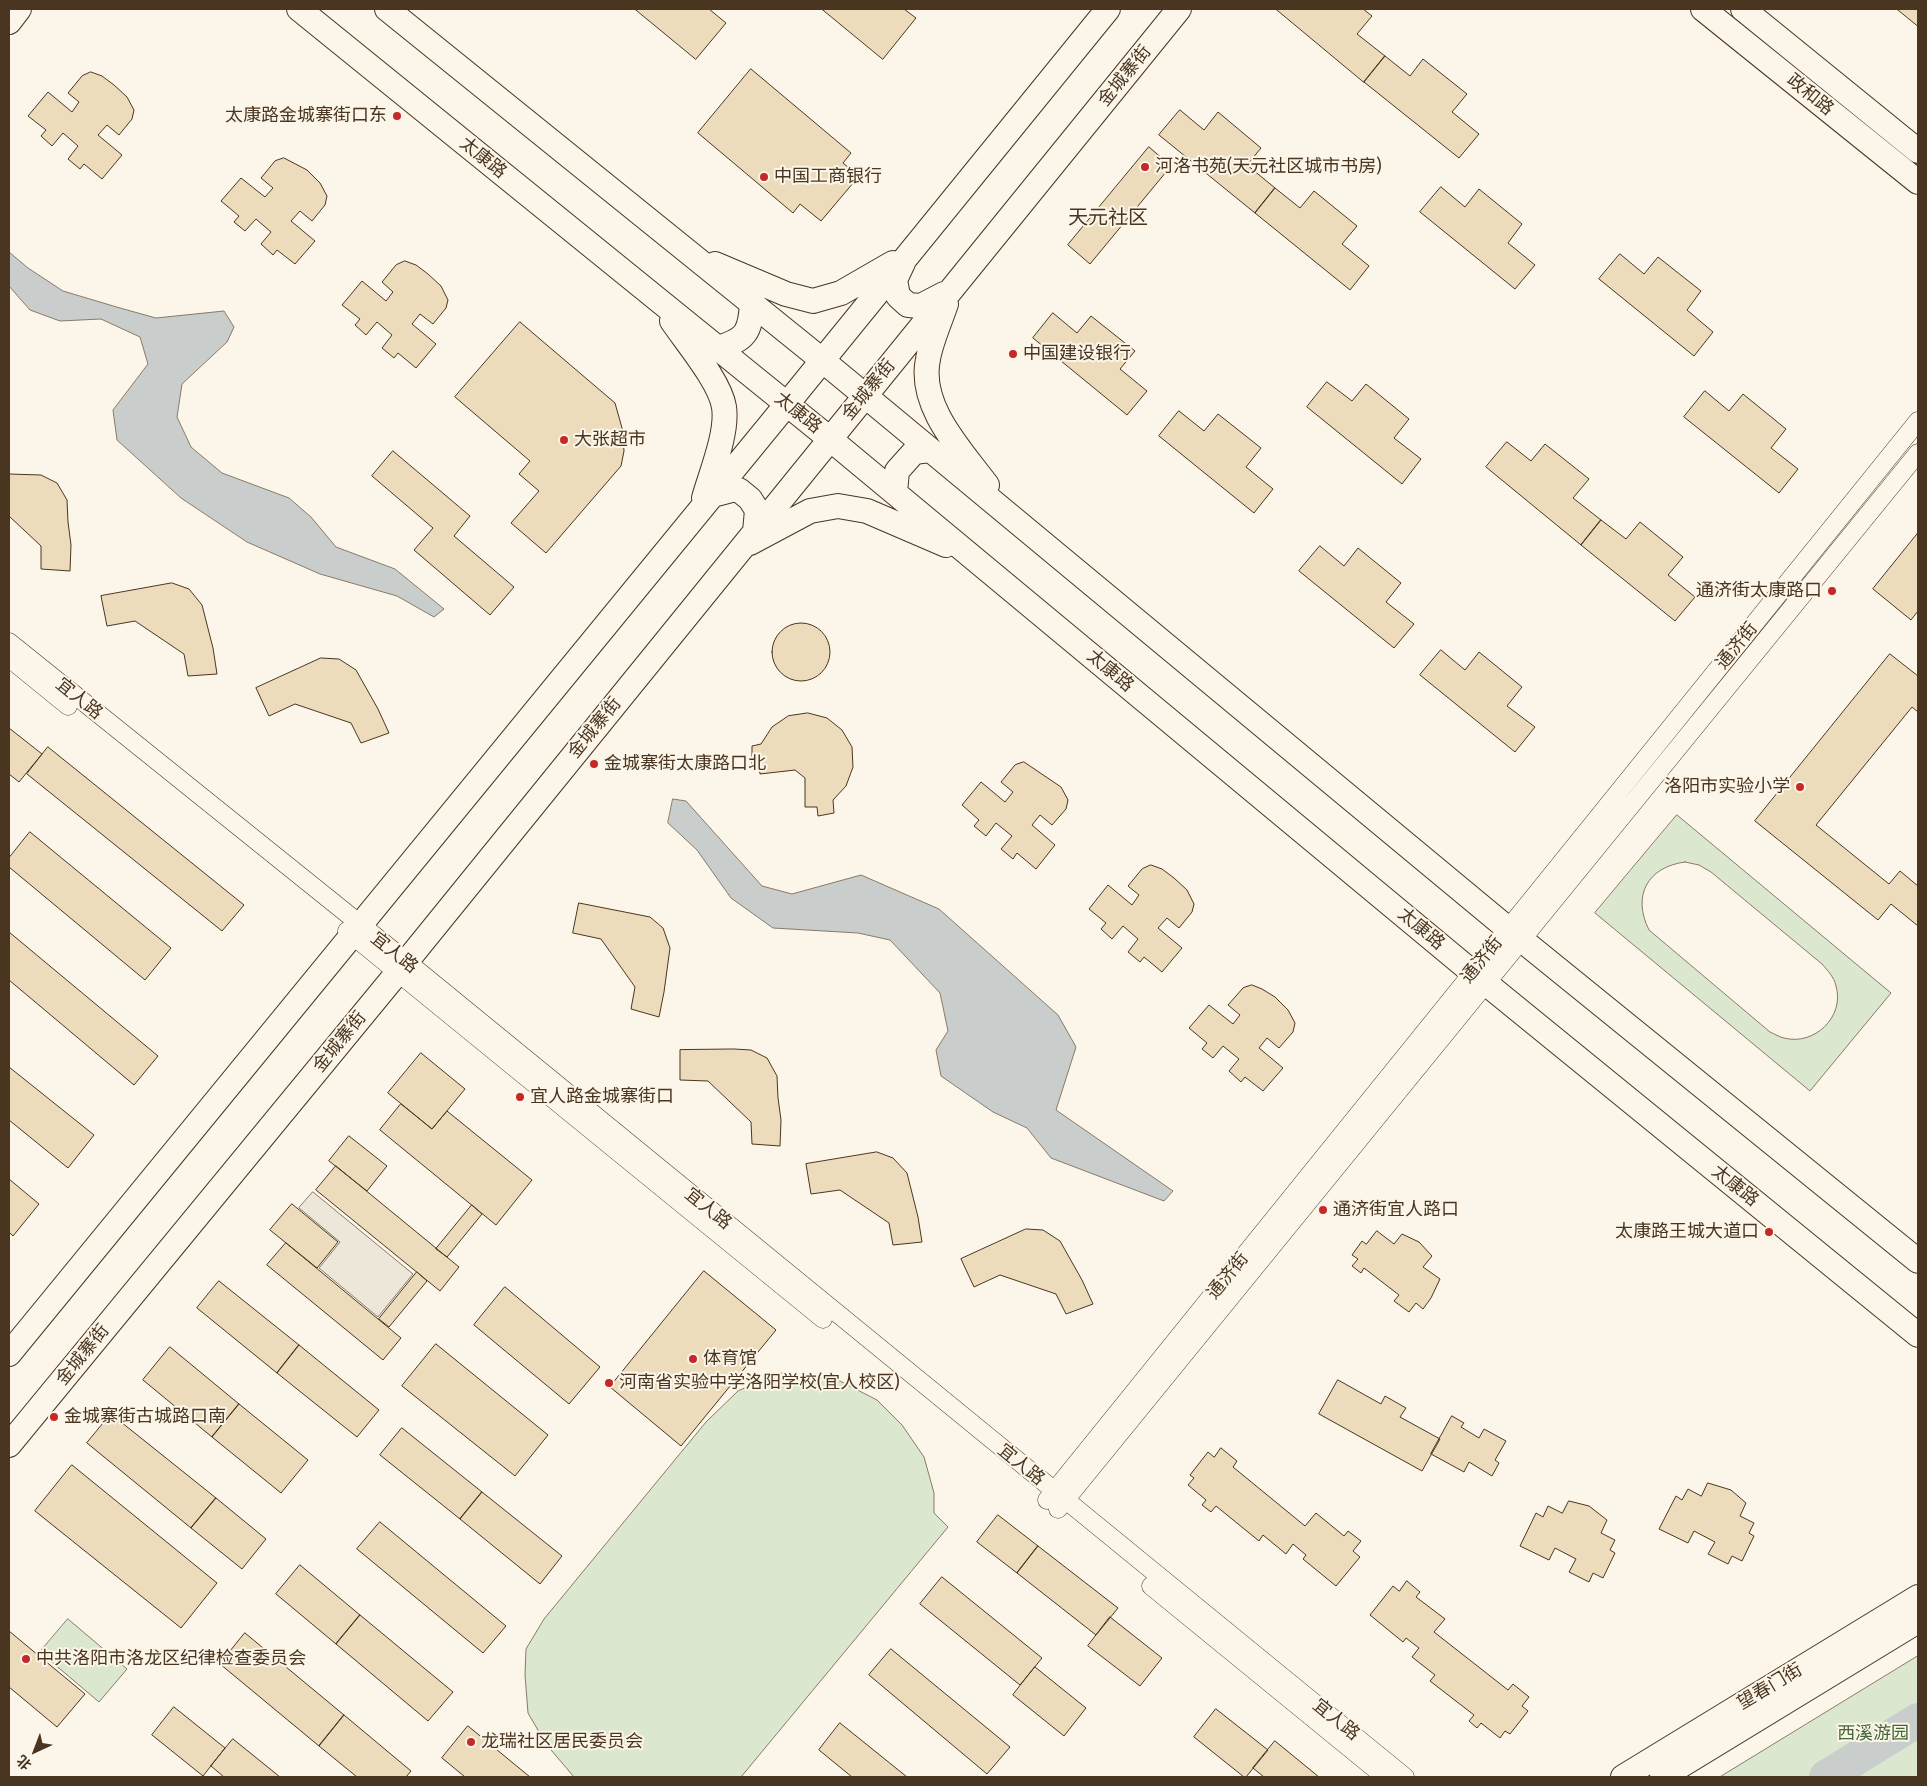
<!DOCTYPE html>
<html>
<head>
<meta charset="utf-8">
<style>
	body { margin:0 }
	#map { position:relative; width:1927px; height:1786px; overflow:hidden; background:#fbf6e9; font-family:"Fira Sans Condensed","Noto Sans SC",sans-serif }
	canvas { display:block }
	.frame { position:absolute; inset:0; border:10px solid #4a3520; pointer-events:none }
	.north { position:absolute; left:10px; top:1726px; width:50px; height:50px; -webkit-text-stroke:4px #fbf6e9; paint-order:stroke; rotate:223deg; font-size:14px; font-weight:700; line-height:20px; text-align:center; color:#4a3520 }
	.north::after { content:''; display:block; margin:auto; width:18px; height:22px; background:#4a3520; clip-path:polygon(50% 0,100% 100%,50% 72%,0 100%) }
</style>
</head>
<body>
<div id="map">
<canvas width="1927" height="1786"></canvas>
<div class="frame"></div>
<div class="north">北</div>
</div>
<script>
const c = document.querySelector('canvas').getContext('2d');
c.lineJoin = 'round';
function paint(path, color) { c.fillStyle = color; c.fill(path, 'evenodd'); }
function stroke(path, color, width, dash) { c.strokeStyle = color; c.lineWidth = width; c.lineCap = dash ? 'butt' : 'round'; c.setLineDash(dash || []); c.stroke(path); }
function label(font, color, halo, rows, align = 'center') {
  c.font = font + ' "Fira Sans Condensed","Noto Sans SC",sans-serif'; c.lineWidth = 4; c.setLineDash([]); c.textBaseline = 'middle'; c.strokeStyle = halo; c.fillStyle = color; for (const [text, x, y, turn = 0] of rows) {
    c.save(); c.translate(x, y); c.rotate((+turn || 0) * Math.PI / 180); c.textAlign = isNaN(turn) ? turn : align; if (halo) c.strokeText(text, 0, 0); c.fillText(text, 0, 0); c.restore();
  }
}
const green = new Path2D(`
	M1677,815L1891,993L1810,1091L1595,913ZM1685,862L1699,865L1711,872L1822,964C1828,971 1834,977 1836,986C1845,1017 1814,1046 1784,1038C1779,1037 1775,1034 1770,1032L1649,930C1632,896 1647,867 1685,862Z
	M780,1373L838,1380L877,1400L902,1425L924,1457L934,1493V1513L948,1527L741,1777H574L546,1744L528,1713L525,1675L526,1649L544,1619L706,1422L738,1391Z
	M68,1619L127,1669L99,1702L40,1652Z
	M1918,1656V1777H1720Z`);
paint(green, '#dce7d0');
stroke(green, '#887966', 1);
const parking = new Path2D(`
	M313,1192L413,1274L378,1317L319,1268L340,1242L299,1208Z`);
paint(parking, '#ede7d9');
stroke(parking, '#887966', 1);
const water = new Path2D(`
	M9,252L28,268L63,291L120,308L156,318L224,311L234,327L227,342L182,384L177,417L191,447L222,473L289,498L311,517L336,547L395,569L444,609L434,617L397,596L320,574L247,542L181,498L117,440L113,410L148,364L140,337L101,319L60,321L30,310L9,286Z
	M673,799L686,801L762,886L792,894L861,875L939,909L1058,1015L1076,1047L1056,1110L1173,1191L1164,1201L1051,1158L1027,1128L993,1112L941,1076L936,1050L948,1031L940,993L890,940L858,933L773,928L731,898L697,850L668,823Z`);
paint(water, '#c9cecd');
stroke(water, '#887966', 1);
stroke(new Path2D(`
	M1826,1777L1918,1720`), '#c9cecd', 34);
const building = new Path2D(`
	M635,9H709L726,23L696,59Z
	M822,9H904L916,18L883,59Z
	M1276,9H1363L1372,16L1357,34L1385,56L1364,82Z
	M1897,9H1918V26Z
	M1385,56L1410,76L1423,59L1467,94L1452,112L1479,134L1459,158L1364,82Z
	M751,69L851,153L843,163L859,176L821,221L800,204L793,213L698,133Z
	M91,72L102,76L114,85L127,97L134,110L132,119L119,135L107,125L98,135L122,155L102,179L84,164L80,169L68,159L78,146L63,133L52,146L41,136L46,130L28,116L48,92L72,112L79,102L68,93L82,76Z
	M1180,110L1204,130L1218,112L1261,148L1247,165L1275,188L1255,213L1159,135Z
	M1149,147L1171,166L1090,264L1068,245Z
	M284,158L307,170L320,183L327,196L325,205L312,221L300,211L291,221L315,241L295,264L277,250L273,255L261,244L271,232L256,219L245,231L234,222L239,216L221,201L241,178L265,197L273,188L261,178L275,161Z
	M1441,187L1465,207L1479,189L1522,224L1508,243L1535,265L1515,289L1420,212Z
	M1275,188L1300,208L1314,191L1357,226L1342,244L1369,266L1350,290L1255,213Z
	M1620,254L1644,274L1658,257L1701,291L1687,310L1713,332L1694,356L1599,279Z
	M405,261L416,265L428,274L441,286L448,300L446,308L433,324L420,314L412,324L436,344L416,368L398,353L394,358L382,348L392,335L377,322L366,335L355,325L360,319L342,305L362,281L386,301L393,292L382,282L396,265Z
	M1053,313L1077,333L1091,316L1135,351L1120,369L1147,391L1127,415L1033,338Z
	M520,322L615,403L622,428L624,451L621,466L546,553L511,523L539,491L519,474L530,461L455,397Z
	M1327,382L1352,401L1366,384L1409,419L1394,438L1421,459L1402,484L1307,407Z
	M1705,391L1729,411L1743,394L1786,429L1771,448L1798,469L1779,493L1684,417Z
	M1179,411L1204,431L1218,414L1261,448L1246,467L1273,489L1254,513L1159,436Z
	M1507,442L1531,461L1545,444L1589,479L1573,498L1601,520L1581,545L1486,467Z
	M393,451L470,516L454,536L514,587L490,615L414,550L433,528L372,476Z
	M9,474L41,475L57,483L67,500L68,522L71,545L70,571L41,569V546L9,516Z
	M1601,520L1626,539L1640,522L1683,557L1668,575L1695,597L1675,621L1581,545Z
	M1918,533V611L1911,620L1873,589Z
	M1320,546L1344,566L1358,548L1401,583L1386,602L1414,624L1394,648L1299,571Z
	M172,583L189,589L202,605L213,648L217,674L188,676L184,654L135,621L107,626L101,596Z
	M772 652a29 29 0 1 1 58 0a29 29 0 1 1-58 0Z
	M1441,650L1465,670L1479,652L1522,687L1507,706L1535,727L1515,752L1420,675Z
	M1890,654L1918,676V712L1912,707L1816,825L1889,884L1900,871L1918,886V926L1891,904L1878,920L1755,821Z
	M321,658L339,659L356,670L378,709L389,733L361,743L351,723L295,704L269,716L256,688Z
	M808,713L827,718L842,730L852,747L853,767L846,786L833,800L834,813L818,816L817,807H805V778L795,770L760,774L759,764H752V746L761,744L772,727L788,716Z
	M9,728L42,754L19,782L9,774Z
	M48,747L244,905L222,931L27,774Z
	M1024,762L1061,787L1068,800L1066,809L1052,825L1040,815L1032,825L1055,845L1036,869L1017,853L1013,859L1001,849L1012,836L996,823L986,836L974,826L979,820L962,805L981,782L1005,802L1013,792L1001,782L1015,765Z
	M30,832L171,948L145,980L9,867V858Z
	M1151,865L1162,869L1174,878L1187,890L1194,904L1192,912L1179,928L1167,918L1158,928L1182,948L1162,972L1144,957L1140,962L1128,952L1138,939L1123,926L1112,939L1101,929L1106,923L1089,909L1108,885L1132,905L1139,895L1128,886L1142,869Z
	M579,903L650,917L663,928L670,948L664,992L659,1017L631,1009L635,987L601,939L573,933Z
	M9,932L158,1056L134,1085L9,980Z
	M1252,985L1262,989L1275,997L1288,1010L1295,1023L1293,1032L1279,1048L1267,1038L1259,1048L1283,1068L1263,1091L1245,1077L1241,1082L1229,1071L1239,1059L1223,1046L1213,1058L1202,1049L1207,1043L1189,1028L1209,1005L1233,1024L1240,1015L1228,1005L1243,988Z
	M734,1049L751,1050L767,1058L777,1076L778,1098L781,1120L780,1146L752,1144L751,1122L708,1081L680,1080V1050Z
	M421,1053L465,1089L432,1129L388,1093Z
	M9,1067L94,1135L68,1168L9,1120Z
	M401,1104L432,1129L447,1111L532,1180L496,1225L380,1130Z
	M349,1136L387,1166L367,1191L329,1161Z
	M877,1152L893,1158L907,1173L918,1217L922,1242L893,1245L889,1223L840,1190L811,1194L806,1164Z
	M336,1166L459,1267L440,1291L316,1190Z
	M9,1179L39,1204L13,1236L9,1232Z
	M292,1204L338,1242L317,1268L270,1230Z
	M472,1205L482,1214L447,1257L436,1249Z
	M1026,1229L1043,1230L1060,1241L1082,1280L1093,1304L1066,1314L1056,1294L1000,1275L974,1287L961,1259Z
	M1377,1231L1394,1244L1402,1234L1419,1242L1432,1256L1423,1267L1440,1279L1431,1298L1423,1309L1416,1303L1409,1312L1394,1301L1399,1295L1364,1268L1361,1273L1352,1266L1358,1259L1352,1255L1362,1241L1366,1244Z
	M286,1243L401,1338L383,1360L267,1265Z
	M704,1271L776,1330L681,1446L610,1387Z
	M417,1272L427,1281L389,1327L379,1319Z
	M219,1281L299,1345L277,1373L197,1308Z
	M505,1287L600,1367L569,1404L474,1325Z
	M436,1344L548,1435L515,1476L402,1386Z
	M299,1345L379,1410L357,1437L277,1373Z
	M170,1347L239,1404L212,1437L143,1380Z
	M1338,1380L1381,1404L1385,1396L1406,1408L1400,1417L1440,1439L1422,1471L1319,1414Z
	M239,1404L308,1460L281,1493L212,1437Z
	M111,1414L216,1498L191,1528L87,1443Z
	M1452,1416L1464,1423L1461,1427L1479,1438L1484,1429L1506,1441L1495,1460L1499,1463L1492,1476L1469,1462L1464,1472L1431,1454Z
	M402,1428L482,1492L460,1519L380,1455Z
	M1221,1448L1237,1461L1233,1467L1305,1526L1316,1513L1344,1536L1348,1531L1361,1541L1353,1551L1360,1557L1336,1586L1303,1559L1306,1555L1293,1544L1286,1554L1263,1535L1259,1541L1216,1506L1211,1512L1202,1505L1206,1500L1188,1485L1194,1478L1190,1475L1208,1452L1214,1457Z
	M72,1465L217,1583L181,1628L35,1511Z
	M1708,1483L1731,1490L1746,1503L1740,1516L1754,1523L1749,1533L1754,1536L1742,1561L1732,1556L1728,1564L1708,1554L1715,1542L1694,1531L1688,1543L1659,1529L1676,1496L1682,1500L1688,1489L1701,1496Z
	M482,1492L562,1556L540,1584L460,1519Z
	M216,1498L266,1539L242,1569L191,1528Z
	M1569,1501L1589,1506L1607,1520L1601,1533L1615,1540L1610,1550L1615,1553L1603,1578L1593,1573L1589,1582L1569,1572L1576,1559L1555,1548L1549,1560L1520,1546L1536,1513L1543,1517L1548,1506L1562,1513Z
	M998,1515L1038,1546L1017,1573L977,1542Z
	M380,1522L506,1626L483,1653L357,1549Z
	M1038,1546L1118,1608L1096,1635L1017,1573Z
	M300,1565L360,1615L336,1644L276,1594Z
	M942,1577L1042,1658L1020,1685L920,1604Z
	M1407,1581L1420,1592L1416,1597L1445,1619L1434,1632L1508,1690L1513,1684L1529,1697L1522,1706L1528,1711L1510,1734L1505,1731L1500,1738L1481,1723L1477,1728L1469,1721L1474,1715L1430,1681L1435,1675L1412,1657L1419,1648L1406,1638L1403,1642L1370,1615L1393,1586L1399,1591Z
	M360,1615L453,1692L428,1721L336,1644Z
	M1110,1617L1162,1658L1140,1686L1088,1646Z
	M9,1631L85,1694L57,1727L9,1687Z
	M245,1633L344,1715L319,1746L220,1664Z
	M891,1649L1010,1747L987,1774L869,1675Z
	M1035,1667L1086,1708L1064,1736L1013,1695Z
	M174,1707L225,1748L203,1776L152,1735Z
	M1216,1709L1268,1750L1246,1777H1244L1194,1737Z
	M344,1715L411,1771L406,1777H357L319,1746Z
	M840,1723L907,1777H852L819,1750Z
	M468,1726L530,1777H465L442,1758Z
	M233,1739L280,1777H224L211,1766Z
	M1275,1741L1319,1777H1264L1253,1768Z`);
paint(building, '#ecdcbc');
stroke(building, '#4a3520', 1);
const street = new Path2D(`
	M9,642L406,961L1405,1777
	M9,658L68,706
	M347,931L823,1319
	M1047,1500L1918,421
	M1058,1509L1918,453
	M1151,1586L1385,1777`);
const secondary = new Path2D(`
	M299,9L830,439L1472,972L1918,1335
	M387,9L822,360L1507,928L1918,1261
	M1703,9L1918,182
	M1743,9L1918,151
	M9,22L19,9
	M903,263L895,280L898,296L908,305L921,306L944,294
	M715,264L786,294L813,301L841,293L893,263
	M946,304C940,322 931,341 928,359C918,406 961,450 987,485
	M672,321C687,343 720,382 724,407C728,433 711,473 704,498
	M718,348C746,339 750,333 752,304
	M895,492L897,471L914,452L930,450
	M713,495L732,490H739L750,499L757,510L755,532
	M750,543L810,511L838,506L867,511L946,545
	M9,1354L787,404L1108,9
	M9,1445L398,972L1179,9
	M1623,1777L1918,1597
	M1662,1777L1918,1621`);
stroke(street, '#4a3520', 19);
stroke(secondary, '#4a3520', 26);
stroke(street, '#fbf6e9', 18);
stroke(secondary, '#fbf6e9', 24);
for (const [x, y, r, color] of [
	[397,116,5,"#c62828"],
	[1145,167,5,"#c62828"],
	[764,177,5,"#c62828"],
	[1013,354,5,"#c62828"],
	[564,440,5,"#c62828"],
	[1832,591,5,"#c62828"],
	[594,764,5,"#c62828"],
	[1800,787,5,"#c62828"],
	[520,1097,5,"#c62828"],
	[1323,1210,5,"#c62828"],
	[1769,1232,5,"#c62828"],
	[693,1359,5,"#c62828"],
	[609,1383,5,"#c62828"],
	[54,1417,5,"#c62828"],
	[26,1659,5,"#c62828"],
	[471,1742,5,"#c62828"]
]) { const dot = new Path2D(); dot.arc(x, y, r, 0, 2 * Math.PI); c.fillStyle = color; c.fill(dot); stroke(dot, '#fbf6e9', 2); }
label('18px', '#4a3520', '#fbf6e9', [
	["金城寨街",1125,76,-51],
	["政和路",1810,95,39],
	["太康路",483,158,39],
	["金城寨街",869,390,-51],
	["太康路",798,413,39],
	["通济街",1737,646,-51],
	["太康路",1110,671,40],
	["宜人路",79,699,39],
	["金城寨街",595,728,-51],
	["太康路",1421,929,40],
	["宜人路",394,953,38],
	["通济街",1482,960,-51],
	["金城寨街",340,1042,-51],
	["太康路",1735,1186,39],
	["宜人路",708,1209,39],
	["通济街",1228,1276,-51],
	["金城寨街",83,1355,-51],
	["宜人路",1021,1465,39],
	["望春门街",1770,1687,-31],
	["宜人路",1336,1720,39]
]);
label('18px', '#4a3520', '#fbf6e9', [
	["太康路金城寨街口东",387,116,"right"],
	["河洛书苑(天元社区城市书房)",1155,167],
	["中国工商银行",774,177],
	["中国建设银行",1023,354],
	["大张超市",574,440],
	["通济街太康路口",1822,591,"right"],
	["金城寨街太康路口北",604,764],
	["洛阳市实验小学",1790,787,"right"],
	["宜人路金城寨街口",530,1097],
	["通济街宜人路口",1333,1210],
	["太康路王城大道口",1759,1232,"right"],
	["体育馆",703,1359],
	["河南省实验中学洛阳学校(宜人校区)",619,1383],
	["金城寨街古城路口南",64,1417],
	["中共洛阳市洛龙区纪律检查委员会",36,1659],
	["龙瑞社区居民委员会",481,1742]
], 'left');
label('18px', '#436837', '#fbf6e9', [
	["西溪游园",1873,1734]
]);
label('20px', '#4a3520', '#fbf6e9', [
	["天元社区",1108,218]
]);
</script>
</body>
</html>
